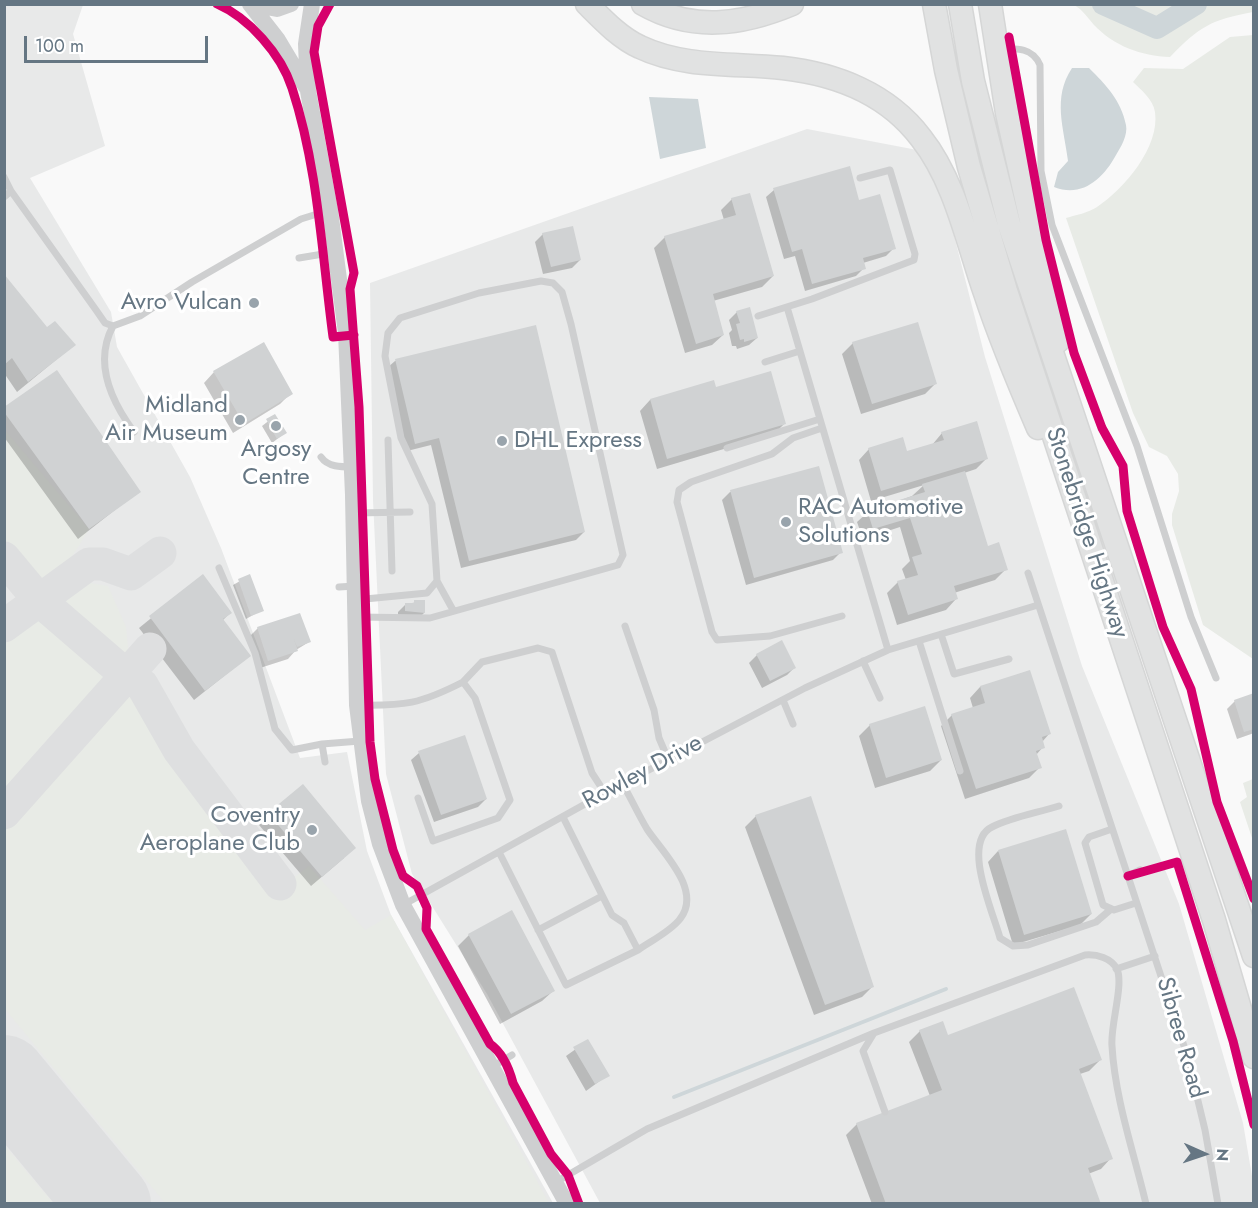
<!DOCTYPE html>
<html>
<head>
<meta charset="utf-8">
<style>
	body { margin:0 }
	#map { position:relative; width:1258px; height:1208px; overflow:hidden; background:#f9f9f9; font-family:Jost,sans-serif }
	canvas { display:block }
	.frame { position:absolute; inset:0; border:6px solid #657683; pointer-events:none }
	.north { position:absolute; left:1174px; top:1124px; width:60px; height:60px; -webkit-text-stroke:4px #fff; paint-order:stroke; rotate:93deg; font-size:16px; font-weight:700; line-height:24px; text-align:center; color:#657683 }
	.north::after { content:''; display:block; margin:auto; width:21px; height:27px; background:#657683; clip-path:polygon(50% 0,100% 100%,50% 72%,0 100%) }
	.scale { position:absolute; left:24px; top:36px; width:184px; height:27px; box-sizing:border-box; border:3px solid #657683; border-top:0; padding-left:8px; font-size:18px; line-height:21px; white-space:nowrap; color:#657683; -webkit-text-stroke:4px #fff; paint-order:stroke }
</style>
</head>
<body>
<div id="map">
<canvas width="1258" height="1208"></canvas>
<div class="frame"></div>
<div class="north">N</div>
<div class="scale">100 m</div>
</div>
<script>
const c = document.querySelector('canvas').getContext('2d');
c.lineJoin = 'round';
function paint(path, color) { c.fillStyle = color; c.fill(path, 'evenodd'); }
function stroke(path, color, width, dash) { c.strokeStyle = color; c.lineWidth = width; c.lineCap = dash ? 'butt' : 'round'; c.setLineDash(dash || []); c.stroke(path); }
function label(font, color, halo, rows, align = 'center') {
  c.font = font + ' Jost,sans-serif'; c.lineWidth = 6; c.setLineDash([]); c.textBaseline = 'middle'; c.strokeStyle = halo; c.fillStyle = color; for (const [text, x, y, turn = 0] of rows) {
    c.save(); c.translate(x, y); c.rotate((+turn || 0) * Math.PI / 180); c.textAlign = isNaN(turn) ? turn : align; if (halo) c.strokeText(text, 0, 0); c.fillText(text, 0, 0); c.restore();
  }
}
paint(new Path2D(`
	M5,5H83L73,34L105,146L30,178L111,312L117,347L190,477L221,548L300,758L347,752L367,851L391,915L553,1203L5,1204Z
	M807,129L933,153L985,357L1082,666L1179,904L1243,1123L1253,1182V1203H600L487,994L412,874L386,774L373,500L370,283Z`), '#e8e9e9');
paint(new Path2D(`
	M1253,4V12C1211,20 1200,26 1170,57C1141,56 1114,46 1094,25C1087,17 1083,10 1074,5Z
	M1253,35H1254L1253,659L1203,625L1172,525V514L1179,491L1178,474L1167,456L1149,447L1133,413L1066,218C1076,215 1088,213 1097,207C1124,189 1160,147 1155,112C1153,99 1141,90 1133,82L1144,68L1183,69L1230,37Z
	M4,429L89,529C75,551 62,582 32,578L5,545Z
	M84,582L108,586L126,627L129,657L5,798V642Z
	M119,692L129,696L275,892L309,866L365,930L391,915L549,1203H165L5,1009V824Z
	M1253,779V841L1240,802L1247,797L1243,783Z
	M4,1146H5L53,1203H5Z`), '#e8ebe6');
paint(new Path2D(`
	M1072,68H1089C1106,85 1121,100 1126,125C1128,135 1121,147 1116,155C1103,179 1082,198 1054,187L1058,172L1068,161C1064,128 1052,98 1072,68Z
	M649,97L698,99L706,148L660,159Z`), '#ced6d9');
paint(new Path2D(`
	M774,190L858,201L894,248L886,256L863,263L864,268L856,276L805,291L795,256L784,259L766,197Z
	M732,199L773,276L762,287L713,301L723,335L712,345L685,353L654,248L665,237L724,220L721,210Z
	M543,234L580,260L572,268L543,274L535,242Z
	M4,276L47,329L74,345L17,392L4,373Z
	M737,312L757,338L749,345L737,349L736,346H732L729,333L732,330L729,320Z
	M535,327L584,532L576,540L461,568L431,445L407,451L387,368L395,361Z
	M853,343L936,383L925,394L861,414L842,354Z
	M214,372L291,393L280,404L233,433L204,383Z
	M715,389L784,424L774,434L657,469L640,411L650,400Z
	M4,408L139,491L78,539L4,437Z
	M275,416L285,433L272,443L262,426Z
	M942,433L986,459L976,469L964,473L987,547L1006,569L995,580L954,593L956,599L946,610L897,625L887,593L898,582L906,580L902,569L910,561L900,527L863,539L857,522L868,512L912,496L924,485L871,501L859,460L869,449L906,453L932,445Z
	M818,468L841,552L833,560L746,585L722,500L730,492Z
	M203,576L230,613L222,621L249,656L194,700L139,628Z
	M249,576L262,610L246,619L233,585Z
	M424,601V613L416,621L398,619V612L406,604Z
	M299,615L309,642L296,650L288,659L260,668L250,636L258,628Z
	M782,642L794,668L787,675L762,688L749,663L757,655Z
	M1029,671L1049,734L1042,742L1043,747L1036,755L1040,767L1029,778L965,799L941,726L952,715L973,708L970,698L980,687Z
	M1254,695V733L1237,739L1227,709L1235,701Z
	M870,725L941,760L930,771L875,788L859,736Z
	M419,753L486,799L478,807L434,822L411,760Z
	M269,814L344,858L311,886L259,825Z
	M756,816L873,986L862,997L814,1015L745,827Z
	M998,851L1091,914L1080,925L1013,945L988,862Z
	M469,935L553,991L542,1001L500,1024L458,946Z
	M920,1031L1100,1060L1089,1071L1080,1074L1111,1158L1101,1169L1088,1174L1100,1204H872L846,1135L857,1124L930,1096L909,1042Z
	M587,1041L608,1075L586,1091L566,1056Z`), '#0003');
stroke(new Path2D(`
	M674,1097L946,989`), '#ced6d9', 4);
stroke(new Path2D(`
	M1103,4L1157,28L1196,4`), '#ced6d9', 22);
stroke(new Path2D(`
	M4,558L39,600L126,675L142,685L179,750L280,884
	M4,626L89,564H103L131,574L160,553
	M4,813L150,649`), '#dedfe0', 33);
stroke(new Path2D(`
	M4,1077L109,1204`), '#dedfe0', 84);
paint(new Path2D(`
	M850,166L859,200L880,194L896,249L863,258L866,269L812,284L802,249L792,252L773,188Z
	M750,193L774,276L713,294L724,335L696,344L664,236L736,215L731,198Z
	M573,226L581,260L551,267L542,233Z
	M4,274L47,327L55,321L76,345L28,382L12,358L4,365Z
	M750,307L758,338L744,342V339L740,340L736,324L740,323L736,311Z
	M918,322L937,384L872,404L852,342Z
	M536,325L585,532L469,561L439,438L415,444L395,359Z
	M264,342L293,394L244,424L213,371Z
	M57,370L141,492L89,529L4,412V407Z
	M771,371L786,424L667,459L650,399L714,380L716,387Z
	M275,414L287,433L277,439L266,419Z
	M977,421L988,459L881,491L868,448L903,437L907,451L944,440L941,432Z
	M819,466L843,553L754,578L730,490Z
	M965,471L988,546L999,542L1008,570L954,586L958,599L908,615L897,581L918,575L912,557L922,554L910,518L873,529L867,510L925,492L922,484Z
	M203,574L232,613L223,619L251,656L205,691L149,616Z
	M250,574L264,611L251,616L238,579Z
	M414,600H425V613L405,611V603H414Z
	M300,613L311,642L297,647L293,637L298,651L268,661L257,627Z
	M782,640L796,668L770,681L756,654Z
	M1030,670L1051,734L1042,737L1045,748L1036,751L1042,768L976,789L951,714L985,703L980,686Z
	M1254,693V729L1244,732L1234,700Z
	M925,706L942,760L886,778L869,724Z
	M465,735L487,799L441,815L418,751Z
	M303,784L356,848L322,877L268,813Z
	M811,796L874,987L825,1005L755,815Z
	M1066,829L1092,914L1024,935L998,850Z
	M512,910L555,991L511,1014L468,934Z
	M1074,987L1102,1060L1079,1069L1113,1159L1088,1168L1101,1204H886L856,1123L942,1090L919,1030L943,1021L948,1035Z
	M588,1039L610,1076L595,1084L573,1047Z`), '#d0d2d3');
const trunk = new Path2D(`
	M587,4C603,20 620,38 640,47C684,68 736,63 783,68C836,74 888,94 921,138C955,181 967,241 985,293C1000,339 1019,384 1038,428
	M643,4C692,32 742,25 792,4
	M934,4L946,70L969,167L1006,291L1214,920L1254,1057
	M960,4L973,81L1009,224L1254,956
	M990,4L1007,113L1058,341`);
stroke(trunk, '#d5d6d6', 25);
stroke(new Path2D(`
	M1001,49C1017,48 1033,48 1040,65L1041,171L1052,225L1137,446L1191,617L1216,678
	M4,177L11,191L96,310L105,323L113,326L140,316L192,282L301,219L330,210
	M4,197L11,191
	M299,258L335,252
	M787,307L888,650
	M758,316L812,299L914,260L915,254L890,170L860,178
	M113,326C93,363 111,401 134,432
	M765,362L800,351
	M822,428L793,438L772,454L691,482L679,490L677,502L712,632L717,640L770,636L842,616
	M388,440L392,571
	M727,448L820,419
	M321,457C328,467 341,467 352,467
	M354,513L410,512
	M219,568L255,653L275,729L292,750L322,744
	M1028,573L1187,1055L1205,1130L1218,1204
	M339,587L355,586
	M355,600L427,593L437,581
	M357,617L430,618L618,565L623,555L571,324L562,292L553,283L541,281L479,293L400,318L388,333L385,356L401,438L432,504L437,581L453,610
	M625,626L654,710L659,738L668,759
	M941,634L954,674L1009,659
	M919,641L960,771
	M863,661L880,698
	M463,682L482,662L538,648L552,652L592,773L605,793
	M783,700L793,724
	M357,705C405,706 420,704 463,682L475,698L510,800L498,818L433,841L418,798
	M325,762L322,744L360,741
	M622,783C631,798 638,814 647,829C662,852 703,890 680,919C671,931 651,941 638,950
	M1059,806C1037,813 1012,817 992,827C961,842 993,912 1000,938L1013,946L1028,945L1096,922L1110,910
	M1112,829L1089,837L1085,843L1103,905L1114,910L1136,903
	M499,852L566,985L638,950L624,923L612,915L563,817
	M1128,876L1140,870
	M403,905L605,793L805,688L888,650L1038,605
	M538,930L602,896
	M1116,969L1155,956
	M492,1067L512,1055
	M885,1112L863,1051L874,1033L1085,955C1097,954 1111,958 1117,969C1124,985 1110,1026 1112,1046C1115,1099 1134,1153 1146,1204
	M556,1182L647,1129L874,1033`), '#cecfd0', 7);
stroke(new Path2D(`
	M250,4L278,40L306,87
	M251,4L277,9L291,4
	M312,4L306,44L308,91L330,210L346,333L353,495L357,705L369,801L380,844L403,905L567,1204`), '#cecfd0', 16);
stroke(trunk, '#e1e2e2', 22);
stroke(new Path2D(`
	M217,4C249,18 281,54 292,88C318,167 322,255 333,337L354,335
	M330,4L318,26L314,52L354,273L350,289L359,407L370,742L375,779L393,850L403,876L417,886L427,908L426,929L490,1044C503,1053 509,1068 513,1083L551,1154L568,1175L579,1204
	M1009,37L1046,240L1074,353L1102,428L1123,466L1127,511L1163,627L1191,689L1217,802L1254,899
	M1128,876L1177,862L1233,1041L1254,1125`), '#d6006c', 9);
for (const [x, y, r, color] of [
	[254,303,6,"#99a4ac"],
	[240,420,6,"#99a4ac"],
	[276,426,6,"#99a4ac"],
	[502,441,6,"#99a4ac"],
	[786,522,6,"#99a4ac"],
	[312,830,6,"#99a4ac"]
]) { const dot = new Path2D(); dot.arc(x, y, r, 0, 2 * Math.PI); c.fillStyle = color; c.fill(dot); stroke(dot, '#fff', 2); }
label('24px', '#657683', '#fff', [
	["Avro Vulcan",242,303],
	["Midland",228,406],
	["Air Museum",228,434],
	["DHL Express",514,441,"left"],
	["Argosy",276,450,"center"],
	["Centre",276,478,"center"],
	["RAC Automotive",798,508,"left"],
	["Solutions",798,536,"left"],
	["Coventry",300,816],
	["Aeroplane Club",300,844]
], 'right');
label('24px', '#657683', '#fff', [
	["Stonebridge Highway",1086,533,72],
	["Rowley Drive",643,773,-28],
	["Sibree Road",1180,1038,74]
]);
</script>
</body>
</html>
